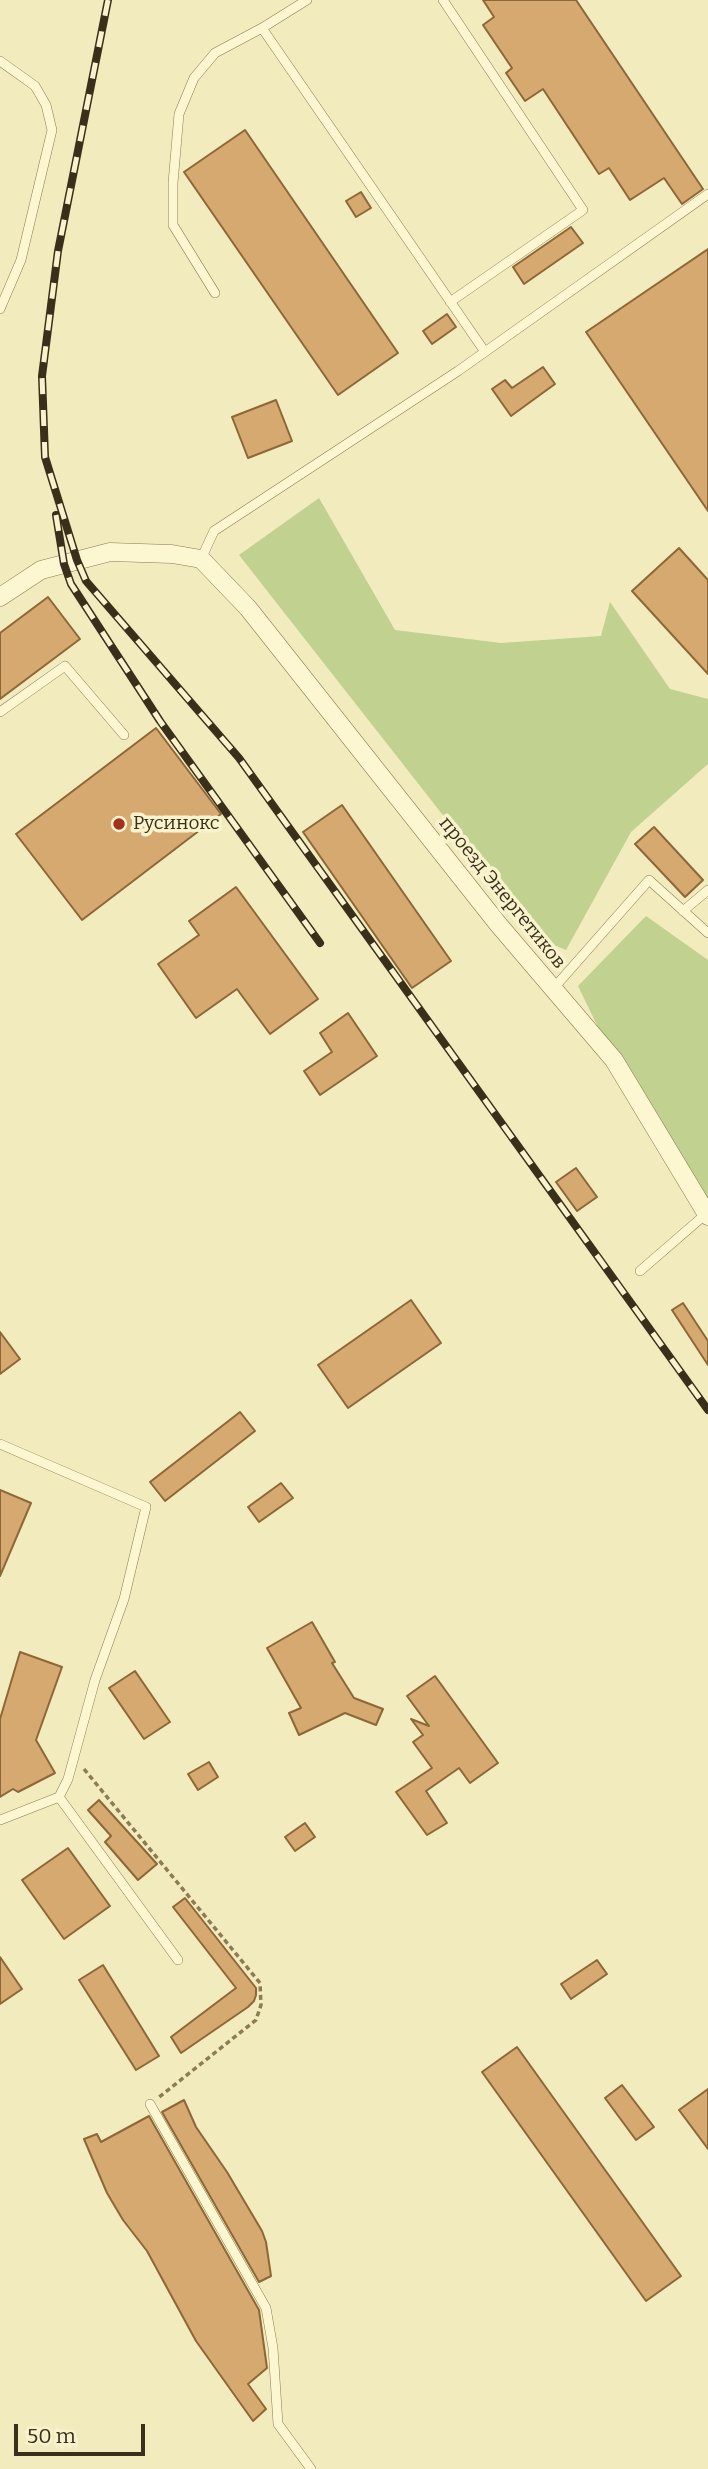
<!DOCTYPE html>
<html>
<head>
<meta charset="utf-8">
<style>
	body { margin:0 }
	#map { position:relative; width:708px; height:2469px; overflow:hidden; background:#f2ebbd; font-family:Bitter,serif }
	canvas { display:block }
	.scale { position:absolute; left:14px; top:2424px; width:131px; height:32px; box-sizing:border-box; border:4px solid #3a2f1b; border-top:0; padding-left:9px; font-size:21px; line-height:24px; white-space:nowrap; color:#3a2f1b; -webkit-text-stroke:5px #f9f3cd; paint-order:stroke }
</style>
</head>
<body>
<div id="map">
<canvas width="708" height="2469"></canvas>
<div class="scale">50 m</div>
</div>
<script>
const c = document.querySelector('canvas').getContext('2d');
c.lineJoin = 'round';
function paint(path, color) { c.fillStyle = color; c.fill(path, 'evenodd'); }
function stroke(path, color, width, dash) { c.strokeStyle = color; c.lineWidth = width; c.lineCap = dash ? 'butt' : 'round'; c.setLineDash(dash || []); c.stroke(path); }
function label(font, color, halo, rows, align = 'center') {
  c.font = font + ' Bitter,serif'; c.lineWidth = 7; c.setLineDash([]); c.textBaseline = 'middle'; c.strokeStyle = halo; c.fillStyle = color; for (const [text, x, y, turn = 0] of rows) {
    c.save(); c.translate(x, y); c.rotate((+turn || 0) * Math.PI / 180); c.textAlign = isNaN(turn) ? turn : align; if (halo) c.strokeText(text, 0, 0); c.fillText(text, 0, 0); c.restore();
  }
}
paint(new Path2D(`
	M319,498L395,630L501,643L601,636L610,602L670,689L708,699V764L631,832L566,950L540,939L239,555Z
	M646,916L708,960V1216L614,1060L578,986Z`), '#c0d190');
const building = new Path2D(`
	M483,0H576L703,189L682,204L664,178L630,200L609,168L599,174L543,89L525,101L506,73L512,68L483,25L494,17Z
	M245,130L398,353L338,395L184,172Z
	M361,192L371,208L356,217L346,201Z
	M571,227L583,243L524,284L513,267Z
	M708,249V511L586,332Z
	M447,314L456,327L432,344L423,331Z
	M543,367L555,384L511,416L492,389L505,380L512,388Z
	M276,400L292,441L248,458L232,417Z
	M679,548L708,580V674L632,591Z
	M48,597L80,639L0,699V633Z
	M156,728L221,814L82,920L16,834Z
	M342,805L451,961L412,988L303,832Z
	M654,827L703,880L685,897L635,844Z
	M236,887L318,999L270,1034L237,989L196,1018L158,964L199,935L189,921Z
	M348,1013L377,1056L320,1095L304,1071L332,1052L320,1033Z
	M576,1168L597,1197L577,1211L556,1182Z
	M411,1300L441,1343L348,1408L318,1365Z
	M683,1303L708,1341V1365L672,1310Z
	M0,1332L20,1359L0,1374Z
	M240,1412L255,1431L165,1501L150,1482Z
	M281,1483L293,1498L259,1522L248,1507Z
	M0,1490L31,1503L0,1576Z
	M312,1622L335,1662L332,1663L354,1698L383,1709L376,1725L345,1713L299,1735L289,1713L301,1708L267,1648Z
	M20,1652L62,1667L36,1740L55,1773L18,1792L13,1789L0,1797V1719Z
	M135,1671L170,1722L144,1739L109,1688Z
	M435,1676L498,1763L470,1783L459,1768L426,1791L447,1823L427,1835L396,1792L432,1768L413,1742L423,1735L411,1719L429,1726L407,1696Z
	M209,1762L218,1777L198,1790L188,1774Z
	M99,1800L157,1864L138,1880L105,1842L111,1836L88,1810Z
	M305,1823L315,1837L295,1851L285,1837Z
	M68,1848L110,1906L64,1939L22,1880Z
	M185,1898L256,1988V1995L254,2001L248,2007L181,2053L171,2037L236,1988L173,1907Z
	M0,1957L22,1989L0,2004Z
	M597,1960L607,1974L571,1999L561,1984Z
	M103,1965L159,2056L136,2070L79,1980Z
	M517,2047L681,2276L646,2301L482,2072Z
	M622,2085L654,2127L636,2140L605,2098Z
	M708,2089V2149L679,2110Z
	M184,2100L196,2127L227,2172L262,2231L266,2242L271,2276L259,2282L162,2112Z
	M149,2116L259,2310L267,2368L248,2384L266,2409L253,2421L196,2341L147,2251L123,2220L107,2193L84,2139L97,2134L101,2142Z`);
paint(building, '#d5a96f');
stroke(building, '#8e6737', 2);
const service = new Path2D(`
	M443,0L583,210L450,302
	M262,28L307,0
	M0,61L35,86L46,105L52,130L21,260L0,309
	M215,293L173,225V183L179,114L194,78L215,53L262,28L485,352
	M201,559L214,531L458,371L708,194
	M0,712L65,666L124,735
	M683,911L708,890
	M553,989L649,880L708,933
	M640,1271L707,1213
	M0,1444L146,1507L124,1599L95,1680L68,1779L59,1797L0,1820
	M59,1797L178,1960
	M150,2104L266,2308L273,2348L278,2424L311,2469`);
const minor = new Path2D(`
	M0,597L41,570L110,552L172,554L201,559L248,608L498,924L614,1060L708,1216`);
stroke(service, '#8c7b54', 10);
stroke(minor, '#8c7b54', 19);
stroke(new Path2D(`
	M84,1769L260,1983L261,2005L256,2020L158,2098`), '#8c7b54', 3.5, [5, 3.5]);
stroke(service, '#fcf6d1', 9);
stroke(minor, '#fcf6d1', 18);
const rail = new Path2D(`
	M108,0L58,251L42,376L45,457L77,560L86,581L239,758L708,1410
	M56,515L64,564L71,584L160,721L320,943`);
stroke(rail, '#3a2f1b', 8);
stroke(rail, '#f9f3cd', 5, [16]);
for (const [x, y, r, color] of [
	[119,824,7,"#a2311e"]
]) { const dot = new Path2D(); dot.arc(x, y, r, 0, 2 * Math.PI); c.fillStyle = color; c.fill(dot); stroke(dot, '#f9f3cd', 2.5); }
label('19px', '#3a2f1b', '#f9f3cd', [
	["Русинокс",133,824]
], 'left');
label('19px', '#3a2f1b', '#f9f3cd', [
	["проезд Энергетиков",502,893,51]
]);
</script>
</body>
</html>
